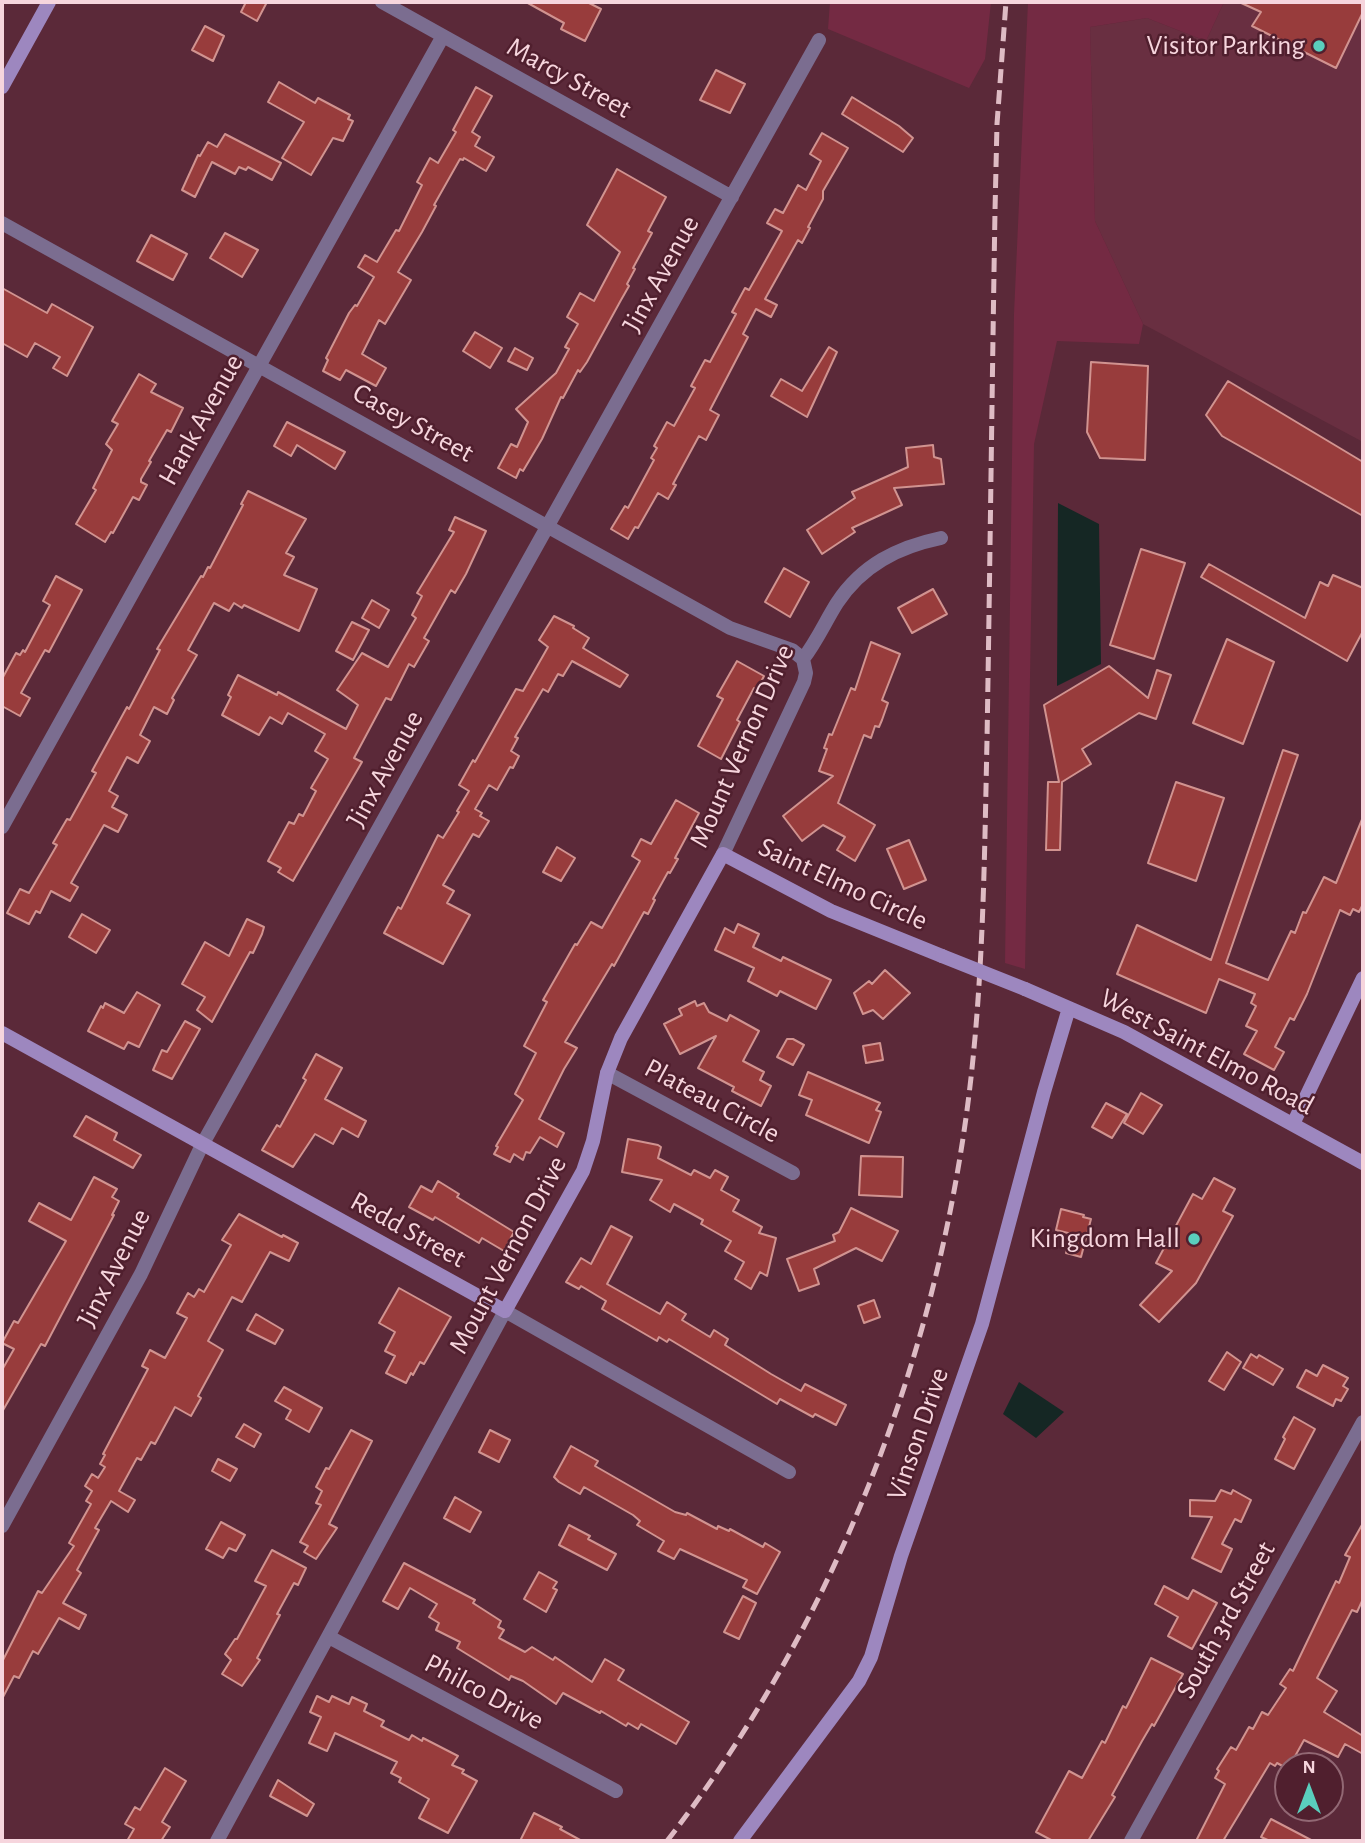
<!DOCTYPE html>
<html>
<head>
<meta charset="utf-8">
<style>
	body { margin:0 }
	#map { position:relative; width:1365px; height:1843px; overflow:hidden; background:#5b2939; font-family:"Alegreya Sans",sans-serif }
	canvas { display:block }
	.frame { position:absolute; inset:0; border:4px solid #f6d5dd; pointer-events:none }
	.north { position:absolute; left:1274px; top:1752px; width:70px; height:70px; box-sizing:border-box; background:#501f2e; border:2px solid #926874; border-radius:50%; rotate:0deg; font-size:19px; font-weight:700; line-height:28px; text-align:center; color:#f6d5dd }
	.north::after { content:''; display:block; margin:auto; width:24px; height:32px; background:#5acebd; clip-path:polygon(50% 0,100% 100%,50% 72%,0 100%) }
</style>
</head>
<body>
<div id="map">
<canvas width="1365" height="1843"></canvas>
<div class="frame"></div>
<div class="north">N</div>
</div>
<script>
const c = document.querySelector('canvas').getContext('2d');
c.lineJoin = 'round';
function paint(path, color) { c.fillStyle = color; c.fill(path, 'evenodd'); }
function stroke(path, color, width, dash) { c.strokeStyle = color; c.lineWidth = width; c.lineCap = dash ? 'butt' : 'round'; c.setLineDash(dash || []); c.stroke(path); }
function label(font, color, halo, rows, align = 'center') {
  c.font = font + ' "Alegreya Sans",sans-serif'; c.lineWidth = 5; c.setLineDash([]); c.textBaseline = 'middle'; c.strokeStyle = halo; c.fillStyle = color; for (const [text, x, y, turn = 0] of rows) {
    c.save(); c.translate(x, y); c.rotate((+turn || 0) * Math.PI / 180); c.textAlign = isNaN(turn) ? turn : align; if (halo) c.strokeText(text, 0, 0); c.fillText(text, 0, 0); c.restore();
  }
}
paint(new Path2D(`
	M1224,2H1363V442L1143,324L1095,221L1090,27L1147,18L1206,41Z`), '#692f41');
paint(new Path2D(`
	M830,2H991L985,59L969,88L828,29Z
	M1028,2H1224L1206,41L1147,18L1090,27L1095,221L1143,324L1139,344L1057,341L1034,444L1025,969L1005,963L1014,314Z`), '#742a43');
paint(new Path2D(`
	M1058,503L1099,524L1101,664L1057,686Z
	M1019,1382L1064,1412L1036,1438L1003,1414Z`), '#152724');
const building = new Path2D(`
	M246,2H267L257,21L241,12Z
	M526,2H587L601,9L585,41L561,29L564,23Z
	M1239,2H1363V12L1336,68L1252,26L1261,12Z
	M205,26L224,36L213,61L192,50Z
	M716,70L745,84L730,113L700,100Z
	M279,82L315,103L318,98L350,115L348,119L353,121L343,141L333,138L311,175L282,158L304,122L268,102Z
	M476,87L492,96L472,132L480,137L475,146L494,157L486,171L464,158L463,160L460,159L434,205L436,206L422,232L398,272L411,280L385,324L379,320L362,354L386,368L376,386L346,370L340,380L323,371L328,360L326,358L349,313L355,305L357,306L374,277L358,267L365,255L377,262L396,230L399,231L422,185L417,182L430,158L438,163L456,132L453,130Z
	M852,97L899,126L913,138L903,152L842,114Z
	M822,133L848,148L823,191V199L808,227L810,228L802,243L798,240L765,299L777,305L771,317L756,309L743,334L748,337L710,410L719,415L706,440L699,436L673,484L676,485L668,499L658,493L638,528L635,527L628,539L611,529L625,506L628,508L654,460L651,458L657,448L654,446L667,422L674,426L695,388L691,386L705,360L710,362L736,314L732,312L745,288L749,290L782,231L767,223L775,209L783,213L798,185L806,190L821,161L810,154Z
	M225,134L281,163L272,180L248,167L246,170L239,167L235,174L212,162L195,197L182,190L198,155L200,156L208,142L217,147Z
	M617,169L666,197L648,231L652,233L633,268L635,269L627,284L629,286L621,300L587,362L580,372L578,370L563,398L561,397L542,439L523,471L520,469L516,478L498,468L511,444L517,447L528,422L516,409L556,373L569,349L565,347L578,324L567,317L580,293L594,301L620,252L587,225Z
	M225,233L258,250L242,277L210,258Z
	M151,235L187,254L173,280L137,261Z
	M2,288L47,313L52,304L93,327L67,376L53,368L60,357L35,343L27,357L2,343Z
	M475,332L502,348L490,368L463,351Z
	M829,347L837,352L807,417L771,396L781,379L802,391Z
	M515,348L533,358L527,370L508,361Z
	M1091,362L1148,366L1145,460L1100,458L1087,432Z
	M139,374L156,384L151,392L183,408L171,432L167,430L149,461L151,462L141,479V482L147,485L139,500L133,497L113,533L111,532L105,542L76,524L96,490L93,488L112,450L106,444L118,424L112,421Z
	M1228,381L1363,462V516L1222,436L1206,415Z
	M287,422L345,452L335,469L297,445L291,456L274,446Z
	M933,445L934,457L941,459L944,484L894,488L902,505L852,528L855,532L822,554L807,530L855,498L852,492L908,467L906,448Z
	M248,491L306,519L286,553L294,557L284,575L317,589L299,631L244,605L242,608L234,603L229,611L214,603L188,650L197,655L172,698L174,700L167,714L154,707L140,735L150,741L138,763L127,757L109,791L118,796L112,807L127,815L118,832L104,825L71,883L78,887L70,901L51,891L40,913L36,911L29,924L7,913L20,889L29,893L57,845L53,843L67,819L70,820L96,773L92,771L127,707L129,709L160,650L157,649L201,576L203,577L208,567L210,568L243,505L241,504Z
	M455,517L486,531L466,574L455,593L451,590L424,638L429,641L414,667L409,664L391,700L386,698L354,758L362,762L293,881L278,872L281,868L268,861L289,822L294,824L299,814L303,816L316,791L311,788L328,759L315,751L325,734L288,713L282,724L270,717L259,735L222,715L231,697L228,695L238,675L277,695L278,692L346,729L358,705L337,690L362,653L388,667L416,618L412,615L422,596L417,593L454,532L449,530Z
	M1141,549L1185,563L1154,659L1110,645Z
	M1209,564L1305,618L1320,582L1328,586L1333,575L1363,588V631L1347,661L1201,577Z
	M784,568L809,582L790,617L765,602Z
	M56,576L82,590L49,652L45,650L21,693L30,698L20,716L2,706V679L16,653L20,655L23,650L25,652L50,605L43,601Z
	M933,589L947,614L912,633L898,608Z
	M372,600L389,610L379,628L362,618Z
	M554,616L574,626L573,628L589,638L583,648L628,675L620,687L572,661L563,676L558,674L548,692L543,689L515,737L518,738L511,751L519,756L513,768L510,767L497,790L489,785L475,809L482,813L480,816L489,821L479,837L473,834L443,885L454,891L447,903L470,915L443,964L384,933L398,907L401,909L438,835L443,838L459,812L457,811L469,791L459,785L473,760L475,762L516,689L523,691L548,647L539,640Z
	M352,622L369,630L353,660L336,651Z
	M1227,639L1274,662L1243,744L1193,723Z
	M871,642L900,654L882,700L888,703L882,720L879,727L875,726L871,738L864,735L838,803L875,825L855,861L837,850L845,837L823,825L802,841L783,816L833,776L819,771L827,749L824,748L829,734L832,735L851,688L855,690Z
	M737,661L764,676L757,690L754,688L737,720L740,722L721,759L698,746L723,699L717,696Z
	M1109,666L1148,698L1157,670L1171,675L1156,719L1139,713L1082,749L1091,764L1062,782L1060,850H1046L1048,782H1059L1044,705Z
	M1283,750L1298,755L1226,963L1268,980L1291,931L1295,933L1303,912L1306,913L1324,877L1336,883L1363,817V904L1359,912L1353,909L1350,915L1340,910L1307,994L1294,1020L1290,1018L1275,1047L1284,1052L1274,1070L1244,1054L1257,1031L1246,1026L1256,1006L1251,1003L1255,994L1219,979L1206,1013L1117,974L1137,925L1211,960Z
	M1176,782L1224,798L1196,881L1148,863Z
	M676,800L699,813L675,858L678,859L670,873L668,872L653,899L655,900L648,914L644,912L614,966L612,964L565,1042L577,1048L564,1069L539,1119L564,1133L557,1147L540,1137L530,1153L526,1152L523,1160L514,1154L510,1162L494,1154L498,1147L496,1146L523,1100L515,1094L536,1053L524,1046L547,1002L543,1000L575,944L577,945L591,922L602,928L640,861L632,856L641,839L651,844Z
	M909,840L926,880L904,889L887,849Z
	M557,847L575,858L561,881L543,872Z
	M82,914L110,930L96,953L69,937Z
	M247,919L264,927L262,934L253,953L250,952L212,1022L197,1010L205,997L182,984L205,942L229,956Z
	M738,924L759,934L753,947L781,961L783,957L831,980L816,1009L780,991L777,996L748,981L754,968L715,950L725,928L734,933Z
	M885,970L910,993L883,1019L873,1010L863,1014L854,993L869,981L872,984Z
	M137,992L160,1005L139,1047L128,1042L124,1049L88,1031L101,1006L103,1008L105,1003L124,1013Z
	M695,1001L697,1006L704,1003L709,1012L727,1021L730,1015L759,1031L743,1061L764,1072L760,1080L771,1086L761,1106L732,1091L734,1087L698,1068L716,1036L680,1054L664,1024L682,1015L679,1009Z
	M185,1021L200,1029L172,1079L153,1070L162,1050L167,1052Z
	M787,1039H793L804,1045L793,1065L777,1057Z
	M880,1043L883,1060L866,1063L863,1046Z
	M316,1054L342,1068L325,1099L366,1121L358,1137L342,1128L333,1144L315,1134L293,1167L262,1150L277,1125L280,1127L306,1080L303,1078Z
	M808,1072L880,1103L876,1110L881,1112L869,1143L806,1115L812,1100L799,1095Z
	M1141,1093L1162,1105L1143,1134L1124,1123Z
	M1106,1103L1127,1114L1112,1138L1092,1127Z
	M86,1116L117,1133L114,1140L141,1155L133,1168L74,1136Z
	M628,1139L658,1145L661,1147L658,1158L691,1175L694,1170L710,1178L715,1170L728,1177L721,1190L739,1200L733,1211L762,1227L759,1233L776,1238L767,1276L760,1272L751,1289L735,1279L744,1262L725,1251L731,1241L701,1224L703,1220L674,1204L670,1212L650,1200L662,1180L622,1172Z
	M861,1156L903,1157L902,1197L859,1195Z
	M94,1177L117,1189L112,1197L119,1201L112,1215H114L45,1346L41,1344L2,1412V1370L14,1349L2,1343L14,1321L18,1323L66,1241L29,1221L39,1203L71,1220Z
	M1214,1178L1235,1189L1223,1211L1233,1216L1196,1283L1159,1322L1140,1305L1172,1271L1156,1263L1193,1194L1202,1199Z
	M438,1181L459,1194L457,1197L514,1232L504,1251L482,1238L479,1243L435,1217L433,1220L409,1207L421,1186L432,1192Z
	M851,1208L898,1231L882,1261L856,1248L814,1269L819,1284L799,1291L787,1259L835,1241L833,1235L839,1232Z
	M1061,1209L1084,1215L1083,1217L1091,1219L1081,1257L1066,1253L1072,1234L1056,1230Z
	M239,1214L282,1237L283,1235L298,1243L289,1261L270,1252L242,1302L232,1297L208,1341L223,1350L198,1396L201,1398L191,1416L175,1407L155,1444L151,1442L141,1460L137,1458L119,1491L135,1500L128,1512L111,1501L95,1528L99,1530L77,1570L81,1573L63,1603L86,1615L79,1629L59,1618L38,1654L33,1651L19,1678L14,1676L2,1699V1662L38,1591L42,1593L74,1546L69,1543L91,1504L86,1501L92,1491L85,1486L92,1474L98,1478L105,1467L100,1464L105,1455L103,1454L148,1369L142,1366L150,1350L165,1358L187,1318L177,1313L188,1293L194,1297L199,1289L204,1292L231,1245L222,1240Z
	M611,1226L632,1237L607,1284L660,1314L667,1302L686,1314L682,1320L710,1337L714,1330L728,1339L725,1345L771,1374L801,1391L805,1384L846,1405L836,1425L815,1414L813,1417L780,1399L777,1404L669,1339L667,1342L659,1337L657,1341L602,1309L606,1301L581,1286L579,1289L566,1282L581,1258L591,1264Z
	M399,1288L451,1317L424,1364L420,1362L413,1375L411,1373L406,1383L386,1373L395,1356L385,1351L395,1332L379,1323Z
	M874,1300L880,1317L864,1323L858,1306Z
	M256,1314L283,1330L275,1344L247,1330Z
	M1227,1352L1241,1362L1224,1390L1209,1381Z
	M1251,1354L1257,1358L1259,1355L1283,1369L1273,1385L1243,1368Z
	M1323,1365L1348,1378L1343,1386L1348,1389L1341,1401L1336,1399L1333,1406L1297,1387L1306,1370L1317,1376Z
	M284,1387L322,1408L309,1432L286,1419L291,1410L275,1401Z
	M1294,1417L1315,1429L1294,1469L1275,1459L1285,1439L1283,1437Z
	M244,1424L261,1434L254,1447L236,1437Z
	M351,1430L372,1441L329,1524L337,1528L316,1559L304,1552L308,1546L300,1542L321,1505L316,1503L322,1491L316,1487L326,1468L329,1469Z
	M490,1430L510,1440L499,1462L479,1452Z
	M571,1446L598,1461L595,1466L675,1512L686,1515L687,1513L717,1529L718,1526L729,1531L730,1529L763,1547L765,1543L780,1552L757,1594L743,1587L747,1580L680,1549L674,1559L658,1551L664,1541L637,1525L640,1521L633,1515L584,1487L580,1494L559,1482L554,1477Z
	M218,1459L237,1469L230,1481L212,1471Z
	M1221,1490L1231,1494L1233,1490L1251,1500L1241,1522L1235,1519L1222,1544L1232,1549L1221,1572L1192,1558L1212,1517L1190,1516V1500L1215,1501Z
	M455,1497L481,1512L470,1532L444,1518Z
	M221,1522L245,1535L236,1551L229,1548L223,1558L206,1549Z
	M1363,1523V1599L1357,1612L1352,1610L1317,1678L1337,1691L1324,1712L1363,1736V1754L1345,1744L1338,1757L1304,1740L1288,1769L1277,1763L1275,1766L1270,1763L1223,1841H1196L1225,1784L1215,1778L1219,1771L1217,1769L1231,1747L1236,1750L1249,1727L1253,1729L1262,1712L1268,1715L1286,1688L1280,1684L1290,1669L1293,1671L1336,1581L1339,1583L1350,1557L1345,1555Z
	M569,1525L590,1536L588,1539L616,1554L607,1570L559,1545Z
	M272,1550L306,1568L298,1585L294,1583L277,1614L280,1615L257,1658L260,1660L242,1686L222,1674L231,1660L225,1654L235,1639H237L266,1586L255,1581Z
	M404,1563L475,1600L473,1603L501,1621L498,1627L504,1630L499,1638L525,1652L532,1647L553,1660L555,1657L592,1682L605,1659L624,1670L618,1680L689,1722L676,1744L641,1724L638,1729L628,1723L626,1726L601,1711L600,1713L563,1693L556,1704L523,1681L511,1676L509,1680L457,1648L460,1642L436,1630L439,1623L429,1617L437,1604L410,1588L398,1609L383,1601Z
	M539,1572L557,1582L553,1588L557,1590L546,1612L524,1599Z
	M1164,1586L1188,1599L1193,1590L1217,1603L1192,1649L1168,1636L1178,1617L1155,1604Z
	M743,1596L756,1603L739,1639L724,1632Z
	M1151,1658L1183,1674L1154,1726L1152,1724L1142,1741L1112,1795L1115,1797L1088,1841H1053L1036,1832L1069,1771L1082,1778L1102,1741L1105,1743L1123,1706L1126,1708Z
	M317,1696L329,1702L332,1696L349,1704L352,1697L367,1704L364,1711L384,1721L381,1726L409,1740L412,1735L422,1741L423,1738L458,1756L452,1765L464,1770L462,1773L477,1781L448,1833L419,1818L429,1799L399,1782L401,1778L391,1773L397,1762L335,1733L327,1751L309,1743L321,1717L310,1712Z
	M165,1768L186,1781L162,1822L170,1827L161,1841H127L134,1829L125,1824L135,1807L140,1810Z
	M278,1780L314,1804L307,1816L270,1796Z
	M534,1813L562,1827L560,1829L582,1841H520Z
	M1271,1819L1313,1841H1270L1261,1837Z`);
paint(building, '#983c3c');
stroke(building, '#d19390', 2);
stroke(new Path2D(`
	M382,2L732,197
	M2,223L730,628L792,650L803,659
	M803,659C817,641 825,622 837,603C862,565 898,547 941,538
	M2,827L443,36
	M723,854L804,682L806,673L803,659
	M607,1073L793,1173
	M2,1526L141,1274L202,1145L819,40
	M329,1637L616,1791
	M217,1841L505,1311L789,1472
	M1131,1841L1363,1422`), '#7b6d90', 14);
stroke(new Path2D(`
	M2,87L49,2
	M1025,989L1124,1032L1363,1163
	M2,1033L505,1311L583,1171L593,1141L607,1073L621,1038L723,854L831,911L942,956
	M1293,1124L1363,978
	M740,1841L859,1681L871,1657L901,1556L982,1324L1044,1092L1069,1008`), '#9d87bf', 14);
stroke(new Path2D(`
	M667,1841C819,1645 920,1402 960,1157C983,1020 984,880 987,740C990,564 992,388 995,211L997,124L1006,2`), '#debbc4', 5, [14, 7]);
stroke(new Path2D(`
	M942,956L1025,989`), '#9d87bf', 14);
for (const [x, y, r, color] of [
	[1319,46,7,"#5acebd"],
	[1194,1239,7,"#5acebd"]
]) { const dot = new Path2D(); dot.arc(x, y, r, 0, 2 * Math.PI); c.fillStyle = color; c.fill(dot); stroke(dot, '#501f2e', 2.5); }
label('28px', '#f6d5dd', '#501f2e', [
	["Visitor Parking",1305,46],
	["Kingdom Hall",1180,1239]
], 'right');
label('28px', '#f6d5dd', '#501f2e', [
	["Marcy Street",569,78,29],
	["Jinx Avenue",661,274,-61],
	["Hank Avenue",201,420,-61],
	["Casey Street",413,423,29],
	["Mount Vernon Drive",742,746,-66],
	["Jinx Avenue",385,769,-61],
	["Saint Elmo Circle",843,884,25],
	["West Saint Elmo Road",1207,1052,28],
	["Plateau Circle",712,1101,28],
	["Redd Street",408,1230,29],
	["Mount Vernon Drive",508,1255,-62],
	["Jinx Avenue",114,1268,-63],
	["Vinson Drive",918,1434,-71],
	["South 3rd Street",1226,1620,-61],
	["Philco Drive",484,1692,28]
]);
</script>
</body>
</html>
